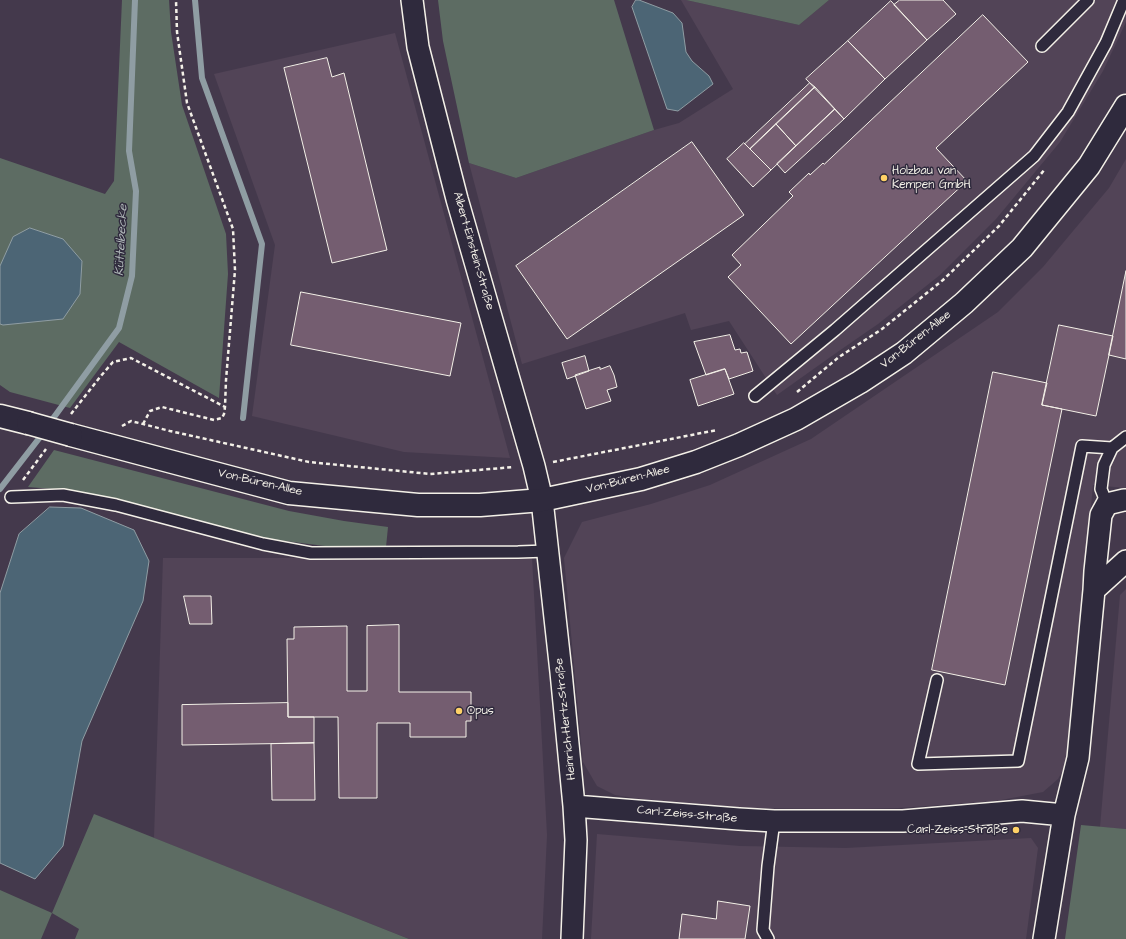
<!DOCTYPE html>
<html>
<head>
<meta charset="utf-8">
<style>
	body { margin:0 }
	canvas { display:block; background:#44394c }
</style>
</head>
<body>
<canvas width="1126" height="939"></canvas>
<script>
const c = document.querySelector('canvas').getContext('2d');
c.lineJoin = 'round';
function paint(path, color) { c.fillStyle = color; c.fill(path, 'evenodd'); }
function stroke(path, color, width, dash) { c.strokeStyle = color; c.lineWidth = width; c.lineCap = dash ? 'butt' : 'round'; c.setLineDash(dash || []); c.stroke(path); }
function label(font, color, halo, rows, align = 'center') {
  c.font = font + ' "Architects Daughter",sans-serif'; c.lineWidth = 3; c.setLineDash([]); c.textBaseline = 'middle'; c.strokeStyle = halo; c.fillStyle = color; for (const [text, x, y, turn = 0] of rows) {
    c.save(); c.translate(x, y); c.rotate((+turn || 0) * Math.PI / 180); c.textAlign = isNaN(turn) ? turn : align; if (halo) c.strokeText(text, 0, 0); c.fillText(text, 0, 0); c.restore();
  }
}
paint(new Path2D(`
	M681,0H686L799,25L829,0H1126V22L1103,71L1060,142L996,219L940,275L878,324L836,353L777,395L729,321L691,330L685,313L522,364L469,163L516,178L654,130L679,123L733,89Z
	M395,33L510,458L404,452L252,416L275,245L214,74Z
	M1126,159V488L1093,485L1067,763L1058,779L1043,792L996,801L898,808L849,809L752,808L641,799L615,795L597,786L583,762L564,558L582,522L651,504L710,485L811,439L998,312L1043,267L1109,188Z
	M163,558H532L547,835L542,939H409L154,838Z
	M1126,589V829L1100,827L1120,595Z
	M597,834L740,846L846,848L1031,838L1038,848L1026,939H591Z`), '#524457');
paint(new Path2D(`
	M122,0H169L171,32L182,105L226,234L228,274L219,398L119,342L70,408L10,392L0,385V158L105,194L114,181Z
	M438,0H614L654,130L516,178L469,163L443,41Z
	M686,0H829L799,25Z
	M54,450L289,511L344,521L388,527L386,547L341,548L277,540L228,530L122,500L66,490L28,487Z
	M94,814L409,939H75L79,929L52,913L41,939H0V890L52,913Z
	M1081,825L1126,829V939H1065Z`), '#5d6c63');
const water = new Path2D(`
	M636,0H639L673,13L682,23L686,52L692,61L709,76L713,84L678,111L667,109L632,7Z
	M30,228L63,239L82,261L80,294L63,319L3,325L0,324V266L13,237Z
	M50,507L81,508L134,530L149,561L143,601L82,741L63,846L35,879L0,863V593L19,534Z`);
paint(water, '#4c6575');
stroke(water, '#8f9da3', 1);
stroke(new Path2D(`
	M195,0L202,78L262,244L243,418
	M49,424L119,328L132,276L136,191L129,151L135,0
	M0,489L44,432`), '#8f9da3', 6);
const building = new Path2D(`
	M900,0H943L956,14L927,40L894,5Z
	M891,1L927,40L885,79L848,41Z
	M983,15L1028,62L936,148L967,181L791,344L728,277L741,265L732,255L793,196L789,192L809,173L810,175L823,163L824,164Z
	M848,41L885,79L844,119L806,79Z
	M327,58L332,77L344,73L387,250L332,263L284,68Z
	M810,83L815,87L750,149L745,144Z
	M815,87L835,109L796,146L776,124Z
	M835,109L844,119L785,173L777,164Z
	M776,124L796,146L771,170L750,149Z
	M692,142L744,215L567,339L516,266Z
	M744,143L771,170L753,187L727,159Z
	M1126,271V359L1109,355Z
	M301,292L461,323L450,376L291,345Z
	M1059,325L1113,336L1096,416L1042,405Z
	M730,335L735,350L740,349L741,353L747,352L753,371L729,379L725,369L706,375L694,342Z
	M585,356L589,371L567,379L562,363Z
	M610,366L614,375L617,387L607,390L611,401L586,409L575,375L600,367V369Z
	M725,369L734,394L698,406L690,380Z
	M993,372L1047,383L1042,405L1062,409L1005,685L932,670Z
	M184,596H211L212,624H190Z
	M399,625V692H471V721H466V737H410V723H377V798H339L338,717H288L287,639H294V627L347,626V691H367V626Z
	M288,703V717H314V743L182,745V705Z
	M314,743L315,800H272L271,744Z
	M718,901L750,906L745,939H679L682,914L716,919Z`);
paint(building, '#745d70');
stroke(building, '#f4f1e8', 1);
const lane = new Path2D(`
	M1042,46L1088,0
	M755,396L835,330L1034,156L1068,112L1106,43L1124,0
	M11,497L63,495L116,505L263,544L311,553L518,552L547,551
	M1107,504L1101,489L1104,465L1112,448L1126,437
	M937,680L918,764L1018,761L1082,446L1112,448
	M768,939L763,930L768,866L774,821`);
const street = new Path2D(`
	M412,0L418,47L457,199L534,466L542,500L561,672L574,806L576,840L572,939
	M1094,590L1126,561
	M574,806L739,819L774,821H903L1022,811L1064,815
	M1044,939L1064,815L1078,758L1094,590L1095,571L1101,515L1107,504L1124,500H1126`);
const secondary = new Path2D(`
	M0,416L28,423
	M71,435L289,493L418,505H480L542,500L641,479L696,462L739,445L796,419L860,382L904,353L964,303L1022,248L1089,166L1126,106`);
stroke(lane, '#f4f1e8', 14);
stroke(street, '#f4f1e8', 24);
stroke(secondary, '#f4f1e8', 25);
stroke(new Path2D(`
	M797,392L839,357L882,329L943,280L999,226L1045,169
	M71,414L100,377L113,362L131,358L225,407
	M143,424L150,411L162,407L214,420L222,418L224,414L225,407L226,380L235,270L233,229L187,103L177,32L176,0
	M122,426L131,421L170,431L309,462L430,474L514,467
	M553,462L717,430
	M23,480L46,449`), '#f4f1e8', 2.5, [4, 3]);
stroke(lane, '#2f2a3d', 11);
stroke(street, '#2f2a3d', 21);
stroke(secondary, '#2f2a3d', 22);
const secondaryBridge = new Path2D(`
	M28,423L71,435`);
stroke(secondaryBridge, '#f4f1e8', 25, []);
stroke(secondaryBridge, '#2f2a3d', 22);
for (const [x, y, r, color] of [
	[884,178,4,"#ffd166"],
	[459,711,4,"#ffd166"],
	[1016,830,4,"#ffd166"]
]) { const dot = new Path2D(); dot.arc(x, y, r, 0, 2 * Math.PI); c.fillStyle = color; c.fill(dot); stroke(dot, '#2f2a3d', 1.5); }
label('12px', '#f4f1e8', '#2f2a3d', [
	["Holzbau van",892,171],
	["Kempen GmbH",892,185],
	["Opus",467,711],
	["Carl-Zeiss-Straße",1008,830,"right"]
], 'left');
label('12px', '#f4f1e8', '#2f2a3d', [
	["Albert-Einstein-Straße",473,251,74],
	["Von-Büren-Allee",916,340,-38],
	["Von-Büren-Allee",628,480,-14],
	["Von-Büren-Allee",260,483,13],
	["Heinrich-Hertz-Straße",566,719,-96],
	["Carl-Zeiss-Straße",687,815,5]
]);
label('italic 13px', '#b1b9ba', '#2f2a3d', [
	["Küttelbecke",122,240,-87]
]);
</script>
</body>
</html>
